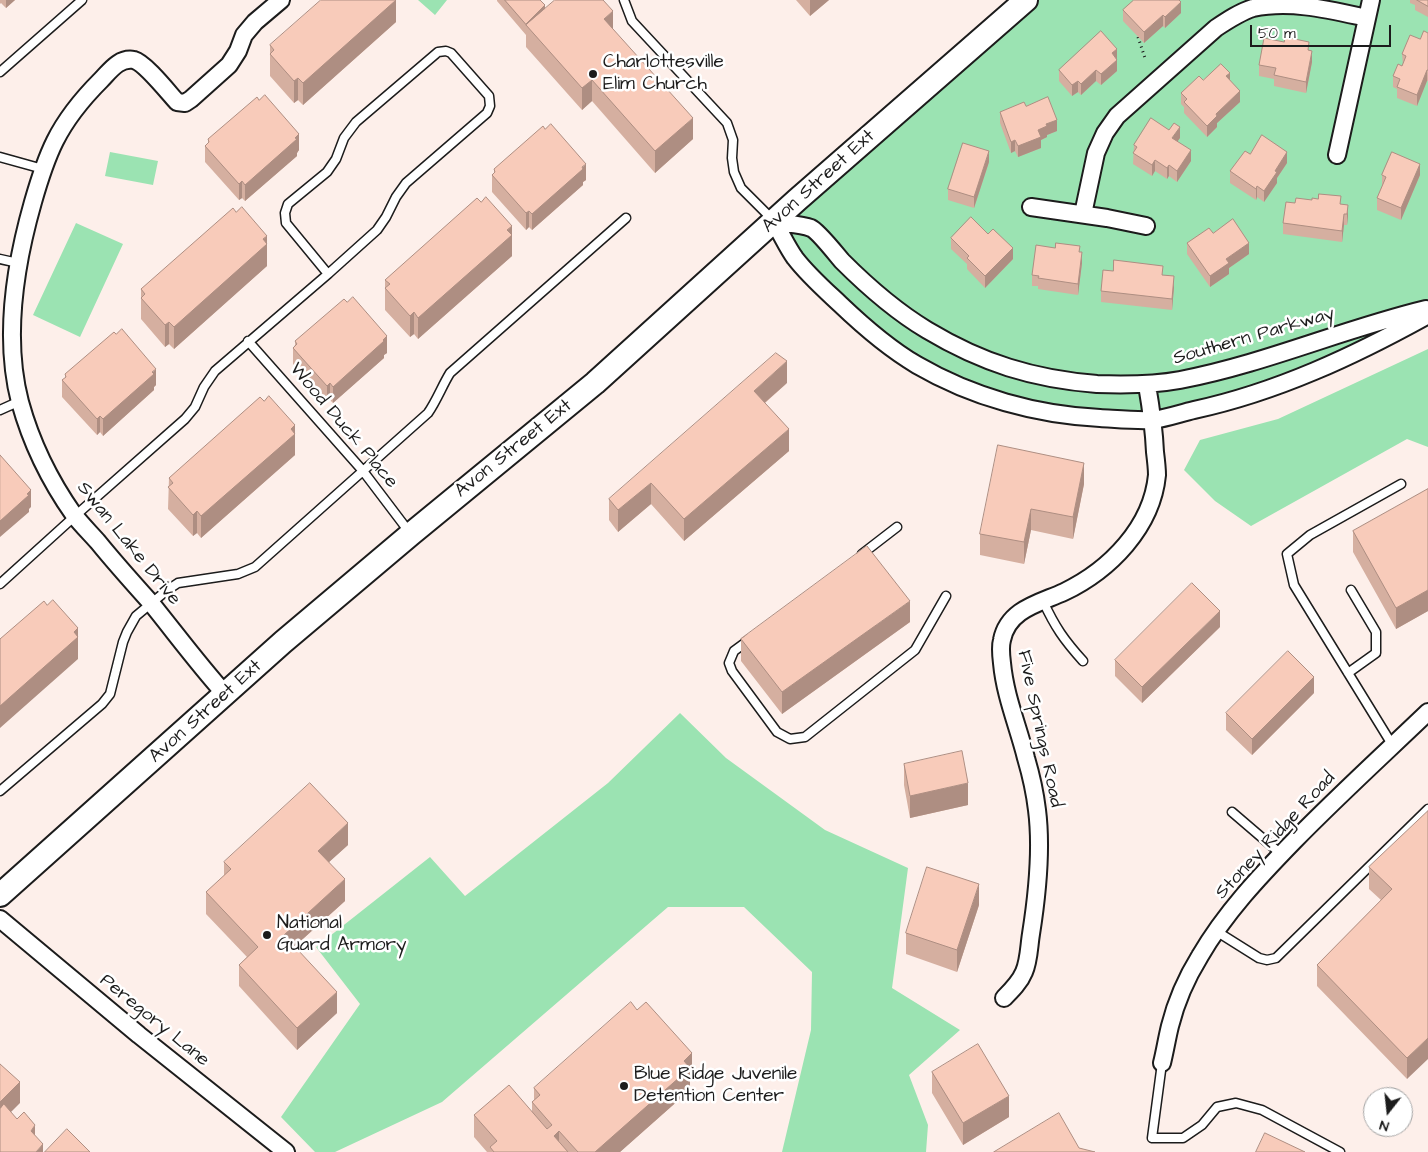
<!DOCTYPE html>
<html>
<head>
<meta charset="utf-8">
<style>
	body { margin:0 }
	#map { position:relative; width:1428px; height:1152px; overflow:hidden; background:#fdefea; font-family:"Architects Daughter",sans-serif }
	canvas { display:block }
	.north { position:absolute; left:1363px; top:1087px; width:50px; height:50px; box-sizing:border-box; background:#fff; border:1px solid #a4a4a4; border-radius:50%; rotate:196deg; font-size:14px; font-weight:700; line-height:20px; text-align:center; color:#1c1c1c }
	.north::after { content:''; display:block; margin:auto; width:18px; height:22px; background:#1c1c1c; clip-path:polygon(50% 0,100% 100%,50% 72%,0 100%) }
	.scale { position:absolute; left:1250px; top:25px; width:141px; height:22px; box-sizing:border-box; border:2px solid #1c1c1c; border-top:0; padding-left:6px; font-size:15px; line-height:18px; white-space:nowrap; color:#1c1c1c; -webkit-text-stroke:4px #fff; paint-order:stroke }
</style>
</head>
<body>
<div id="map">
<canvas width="1428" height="1152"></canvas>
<div class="north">N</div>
<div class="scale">50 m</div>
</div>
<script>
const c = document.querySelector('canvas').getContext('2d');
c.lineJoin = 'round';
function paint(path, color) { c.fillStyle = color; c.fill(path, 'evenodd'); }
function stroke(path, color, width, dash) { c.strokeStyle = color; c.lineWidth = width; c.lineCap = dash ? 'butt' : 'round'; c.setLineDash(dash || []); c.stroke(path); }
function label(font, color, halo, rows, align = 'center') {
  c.font = font + ' "Architects Daughter",sans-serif'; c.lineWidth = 5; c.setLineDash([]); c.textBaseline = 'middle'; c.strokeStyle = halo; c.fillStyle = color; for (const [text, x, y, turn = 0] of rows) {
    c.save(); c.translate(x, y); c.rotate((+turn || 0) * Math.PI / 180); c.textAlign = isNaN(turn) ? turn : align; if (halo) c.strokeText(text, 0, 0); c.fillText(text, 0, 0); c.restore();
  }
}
paint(new Path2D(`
	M418,0H447L435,15Z
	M1026,0H1428V315L1215,405L1108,419L977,393L863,326L774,222Z
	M110,152L158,161L153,185L105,176Z
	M76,223L123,244L80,337L33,315Z
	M1428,349V447L1407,439L1251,526L1215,501L1184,470L1200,440L1278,419Z
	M680,713L726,758L825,830L908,868L892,988L960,1030L909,1075L928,1125L926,1152H782L811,1030L812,972L744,907H668L442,1102L335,1152H315L281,1117L360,1004L316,947L430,857L465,896L608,783Z`), '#9be3b2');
const lane = new Path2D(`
	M624,0L632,21L727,123L733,140L732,158L734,172L741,188L773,220
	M446,51L451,53L489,96L490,106L487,113L406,183L396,197L386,217L377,230L328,274L286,223L285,213L288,204L327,172L336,159L344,138L356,122L438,52Z
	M0,72L82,0
	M0,157L43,169
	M0,259L18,263
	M248,341L363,471L410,533
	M0,410L20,401
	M862,554L897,527
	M0,584L75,516L185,419L195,407L204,387L215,371L328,274
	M1043,601C1055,627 1064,640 1083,661
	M749,640L734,651L729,663L732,671L777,732L790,739L805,737L915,650L946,596
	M1348,673L1376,653V632L1351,590
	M1393,746L1294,585L1287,554L1310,535L1401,484
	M0,791L102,704L110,694L123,642L127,632L136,616L166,591L178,583L238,574L255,567L428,413C437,400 442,386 450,373L626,218
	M1232,812L1281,854
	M1216,931L1259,958L1267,960L1276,958L1428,809
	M1162,1063L1152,1138H1183L1202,1125L1217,1107L1236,1103L1262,1110L1340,1152`);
const street = new Path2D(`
	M1337,155L1371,0
	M1031,207L1107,218L1146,226
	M1083,214L1096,153L1105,133L1117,116L1216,28C1228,20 1240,12 1253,8C1291,0 1330,10 1367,18
	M774,222C781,233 787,247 795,258C808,275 824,289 840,304C863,326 888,348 917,365C972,397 1037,415 1100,418C1117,419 1137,421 1153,420C1167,418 1181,413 1194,410C1277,392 1354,356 1428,315
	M774,222C785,224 801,224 811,228C818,231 836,254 842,261C866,285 897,312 927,330C982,363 1033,379 1097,384C1125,385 1153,385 1180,380C1264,364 1343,329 1426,309
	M225,694C199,665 176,634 151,603C133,583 115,563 98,542C90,533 81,524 74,515C50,481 31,442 20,402C3,337 15,265 33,202C39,181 45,161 55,141C66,119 83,98 101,80C109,72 119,57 134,60C145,63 168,92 177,102L185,103L191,99L229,65L238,51L244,35L255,22L281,0
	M0,919L139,1035L286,1152
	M1004,998C1012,990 1020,982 1024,972C1029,961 1029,946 1031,934C1037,896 1042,849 1037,810C1035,793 1031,775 1026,758C1018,726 1005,696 1002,663C1001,655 1000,647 1002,640C1008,609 1040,603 1064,592C1110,570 1152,527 1157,475C1157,468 1156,460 1155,452C1154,429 1151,408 1147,385
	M1162,1063C1165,1051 1167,1038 1170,1026C1176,1002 1187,977 1200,956C1225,913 1259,877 1294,841C1337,797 1383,755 1428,712`);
const secondary = new Path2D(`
	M0,895L283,642L411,534L595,383L797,200L1026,0`);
stroke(lane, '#1c1c1c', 11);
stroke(street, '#1c1c1c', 20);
stroke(secondary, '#1c1c1c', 26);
stroke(new Path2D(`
	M1138,37L1145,58`), '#1c1c1c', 3, [1, 4]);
stroke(lane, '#fff', 8);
stroke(street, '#fff', 16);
stroke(secondary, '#fff', 22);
paint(new Path2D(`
	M0,0H15L6,8L1,3L0,4Z
	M396,0V22L303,105L298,100L294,103L270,76V45Z
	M497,0H540L545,9L613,29L693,139L655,173L592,101L582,110L526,47V34V35L497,1Z
	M796,0H829L810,16Z
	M1410,0H1428V17L1415,10V5L1410,3Z
	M1123,10L1181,13L1165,28L1163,26L1144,43L1123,21Z
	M1428,33V81H1427L1417,106L1397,98V89L1393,87V76L1403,65L1402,54Z
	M1117,49V71L1101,85L1096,81L1081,95L1078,92L1072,96L1059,81V70Z
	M1309,50L1312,62L1306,93L1274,86V79L1259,76V65Z
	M1203,80H1230L1240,102L1217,123V127L1207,137L1184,113V107L1181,104V93Z
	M1026,106L1057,131L1047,135V137L1041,140V148L1018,157L1015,151L1011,153L1000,123V112Z
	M1180,138L1177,141L1191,161L1177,182L1169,176L1167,179L1155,171L1152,176L1133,164L1134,145Z
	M208,139L299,150L297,153V156L245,201L242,198L239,200L205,162V146L208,143Z
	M1250,154L1287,163L1277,178V183L1264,202L1257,197L1256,200L1230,183V171Z
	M989,162L974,208L948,200V189Z
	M494,169L586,180L583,182V185L532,230L529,227L526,230L492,192V175L494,173Z
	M1382,175H1420L1401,220L1377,210V198L1382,186Z
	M481,202L512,226V256L418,339L414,334L410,337L385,310V280Z
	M1295,203L1341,204L1348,216L1347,225H1344L1342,242L1283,234V223Z
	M236,212L267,236V266L174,349L169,344L165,347L141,319V289Z
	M1213,233L1249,254L1229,268V274L1210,287L1187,254V243Z
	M951,238L1013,259L985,288L967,269V264L951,249Z
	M1080,252L1082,263L1078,295L1038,289V286H1032V275Z
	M1163,275L1174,287L1172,310L1101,302V291Z
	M347,302L387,353L384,355V358L333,403L330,400L327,402L293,364V348L295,345V341Z
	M65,374L156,385L154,387V390L103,436L100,432L97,435L62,397V380L65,378Z
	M787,383L765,403L789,451L684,541L651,504L618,532L609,520V499Z
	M264,401L295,425V455L201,538L197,533L193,536L168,509L169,478Z
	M1084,463V484L1073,539L1031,530L1024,564L980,555V534Z
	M1428,489V611L1396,629L1353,552V531Z
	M910,622L782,714L741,661V639Z
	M1220,627L1142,703L1115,676V660Z
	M1314,693L1252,755L1226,730V713Z
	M904,764L968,805L910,818L904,785Z
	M1428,811L1407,1079L1317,986V965L1381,900L1369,889V867Z
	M348,845L329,862L345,901L295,946L337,1013L297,1050L239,986V965L247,957L206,914V892L224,876V862Z
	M979,905L957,972L906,954V933Z
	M637,1010L692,1074L690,1076V1090L620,1152H487L474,1137V1115L532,1111V1102L534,1100V1088Z
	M932,1072L1009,1117L963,1145L932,1093Z`), '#d5afa0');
paint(new Path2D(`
	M6,0H15L6,8Z
	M392,0H396V22L303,105V83Z
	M810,0H829L810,16Z
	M1181,2V13L1165,28V17Z
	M545,5V16L526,25V35V24Z
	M613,11V32L604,19Z
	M1163,15V26L1144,43V32Z
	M1117,49V60L1112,53Z
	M1312,51V62L1306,93V82Z
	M1117,60V71L1101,85V74Z
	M1096,70V81L1081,95V84Z
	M1427,70V81L1417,106V95Z
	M1230,73V84L1226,76Z
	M298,78V100L294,103V81Z
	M592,80V101L582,110V88Z
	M1078,81V92L1072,96V85Z
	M1240,91V102L1217,123V127L1207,137V126L1216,114Z
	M693,118V139L655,173V151Z
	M1057,120V131L1047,135V137L1041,140V148L1018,157V146L1046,124Z
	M1180,127V138L1172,149V138Z
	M299,134V150L297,153V156L245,201V185Z
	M1015,140V151L1011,153V142Z
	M1191,150V161L1177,182V171Z
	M989,151V162L974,208V197Z
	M1287,152V163L1277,178V183L1264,202V191L1275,171Z
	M1155,160V171L1152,176V165Z
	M586,164V180L583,182V185L532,230V214Z
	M1420,164V175L1401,220V208Z
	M1169,165V176L1167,179V168Z
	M242,181V198L239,200V184Z
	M1257,186V197L1256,200V189Z
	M1348,205V216L1347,225V214Z
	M529,211V227L526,230V213Z
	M1344,214V225L1342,242V231Z
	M512,226V256L418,339V318Z
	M267,236V266L174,349V327Z
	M1249,243V254L1229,268V274L1210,287V276L1226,259Z
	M1013,248V259L985,288V276Z
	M1082,252V263L1078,295V284Z
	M1174,276V287L1172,310V299Z
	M414,312V334L410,337V316Z
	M169,322V344L165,347V325Z
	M387,336V353L384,355V358L333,403V387Z
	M787,361V383L754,412V391Z
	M156,369V385L154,387V390L103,436V419Z
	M330,383V400L327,402V386Z
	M100,416V432L97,435V419Z
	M295,425V455L201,538V516Z
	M789,429V451L684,541V519Z
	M1084,463V484L1073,539V517Z
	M651,483V504L618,532V510Z
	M31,490V507L29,509V512L0,537V521Z
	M1031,509V530L1024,564V542Z
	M197,511V533L193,536V515Z
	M1428,590V611L1396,629V608Z
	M910,601V622L782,714V692Z
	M1220,611V627L1142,703V687Z
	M78,628V659L0,728V706Z
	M1314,677V693L1252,755V739Z
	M968,783V805L910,818V796Z
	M348,823V845L318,872V851Z
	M345,879V901L284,956V935Z
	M979,884V905L957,972V950Z
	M337,992V1013L297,1050V1028Z
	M1428,1038V1059L1407,1079V1058Z
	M692,1053V1074L690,1076V1090L620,1152H595Z
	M20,1082V1103L0,1123V1102Z
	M1009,1096V1117L963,1145V1123Z
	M35,1125V1146L31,1131Z
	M559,1131V1152L554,1136Z
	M43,1144V1152H36Z`), '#ae8e82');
const building = new Path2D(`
	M321,0H396L303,83L298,78L294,81L270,54L274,50L270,45Z
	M505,0H540L545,5L526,24Z
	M555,0H603L613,11L604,19L693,118L655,151L592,80L582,88L526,25Z
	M1134,0H1179L1181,2L1165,17L1163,15L1144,32L1123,10Z
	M1417,0H1428V6Z
	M1101,31L1117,49L1112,53L1117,60L1101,74L1096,70L1081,84L1078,81L1072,85L1059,70Z
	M1424,31L1428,33V70H1427L1417,95L1397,87L1400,79L1393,76L1398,64L1402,66L1406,56L1402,54L1410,35L1420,39Z
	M1285,37L1309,42L1308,50L1312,51L1306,82L1274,75L1276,68L1259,65L1264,38L1284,42Z
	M1221,64L1230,73L1226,76L1240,91L1216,114L1217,116L1207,126L1184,102L1187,99L1181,93L1199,76L1203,80Z
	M265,95L299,134L295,138L297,139L245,185L242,181L239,184L205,146L209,142L208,139L257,97L259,100Z
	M1048,97L1057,120L1046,124L1047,126L1038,130L1041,137L1018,146L1015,140L1011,142L1000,112L1024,102L1026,106Z
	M1151,118L1169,130L1174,123L1180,127L1172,138L1191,150L1177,171L1169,165L1167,168L1155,160L1152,165L1133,153L1137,147L1134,145Z
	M551,124L586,164L582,167L583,169L532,214L529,211L526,213L492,175L495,172L494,169L543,126L545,129Z
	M1262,135L1287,152L1275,171L1277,172L1264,191L1257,186L1256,189L1230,171L1245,151L1250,154Z
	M963,143L989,151L974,197L948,189Z
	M1392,152L1420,164L1401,208L1377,198L1386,177L1382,175Z
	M1319,194L1341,196L1340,204L1348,205L1347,214H1344L1342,231L1283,223L1286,202L1295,203L1296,198L1312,200V198L1318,199Z
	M486,197L512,226L507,230L512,235L418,318L414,312L410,316L385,288L390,284L385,280L477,198L481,202Z
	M242,207L267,236L263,239L267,244L174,327L169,322L165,325L141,298L145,294L141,289L233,208L236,212Z
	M971,217L988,234L993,229L1013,248L985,276L967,258L969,256L951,238Z
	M1233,219L1249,243L1226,259L1229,263L1210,276L1187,243L1209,228L1213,233Z
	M1056,243L1080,246L1079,252H1082L1078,284L1038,278L1039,276L1032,275L1036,245L1055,248Z
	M1114,260L1163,266L1162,275L1174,276L1172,299L1101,291L1103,270L1113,271Z
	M353,297L387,336L383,340L384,341L333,387L330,383L327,386L293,348L297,344L295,341L344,299L347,302Z
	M122,329L156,369L152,372L154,374L103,419L100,416L97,419L62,380L66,377L65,374L114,332L116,334Z
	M776,353L787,361L754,391L789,429L684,519L651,483L618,510L609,499Z
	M269,396L295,425L291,429L295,434L201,516L197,511L193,515L168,487L173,483L169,478L260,397L264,401Z
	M998,445L1084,463L1073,517L1031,509L1024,542L980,534Z
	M0,455L31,490L27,494L29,495L0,521Z
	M1428,489V590L1396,608L1353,531Z
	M867,546L910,601L782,692L741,639Z
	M1192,583L1220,611L1142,687L1115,660Z
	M53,600L78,628L74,632L78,637L0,706V639L44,601L47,605Z
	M1288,651L1314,677L1252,739L1226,713Z
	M962,751L968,783L910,796L904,764Z
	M310,783L348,823L318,851L345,879L284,935L337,992L297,1028L239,965L258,947L206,892L231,869L224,862Z
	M1428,811V1038L1407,1058L1317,965L1392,889L1369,867Z
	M927,867L979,884L957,950L906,933Z
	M631,1002L637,1010L646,1002L692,1053L684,1061L690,1068L595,1152H578L559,1131L554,1136L568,1152H494L490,1147L497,1141L474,1115L509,1085L547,1129L552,1125L532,1102L540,1095L534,1088Z
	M978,1044L1009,1096L963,1123L932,1072Z
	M0,1064L20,1082L0,1102Z
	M4,1104L17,1119L24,1112L35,1125L31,1131L43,1144L36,1152H0V1109Z
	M1059,1113L1079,1148L1095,1152H994Z
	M67,1129L90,1152H45Z
	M1265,1133L1305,1152H1256Z`);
paint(building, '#f8cbba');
stroke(building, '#ae8e82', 1);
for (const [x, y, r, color] of [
	[593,74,5,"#1c1c1c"],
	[267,935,5,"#1c1c1c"],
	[624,1086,5,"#1c1c1c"]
]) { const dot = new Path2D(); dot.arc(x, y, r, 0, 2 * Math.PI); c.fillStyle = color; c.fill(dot); stroke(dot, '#fff', 2); }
label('19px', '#1c1c1c', '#fff', [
	["Charlottesville",603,63],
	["Elim Church",603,85],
	["National",277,924],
	["Guard Armory",277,946],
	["Blue Ridge Juvenile",634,1075],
	["Detention Center",634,1097]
], 'left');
label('19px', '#1c1c1c', '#fff', [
	["Avon Street Ext",819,182,-42],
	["Southern Parkway",1254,337,-16],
	["Wood Duck Place",343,426,50],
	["Avon Street Ext",514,449,-39],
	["Swan Lake Drive",128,544,51],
	["Avon Street Ext",206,712,-42],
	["Five Springs Road",1039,729,78],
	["Stoney Ridge Road",1276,836,-47],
	["Peregory Lane",154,1021,39]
]);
</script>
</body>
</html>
